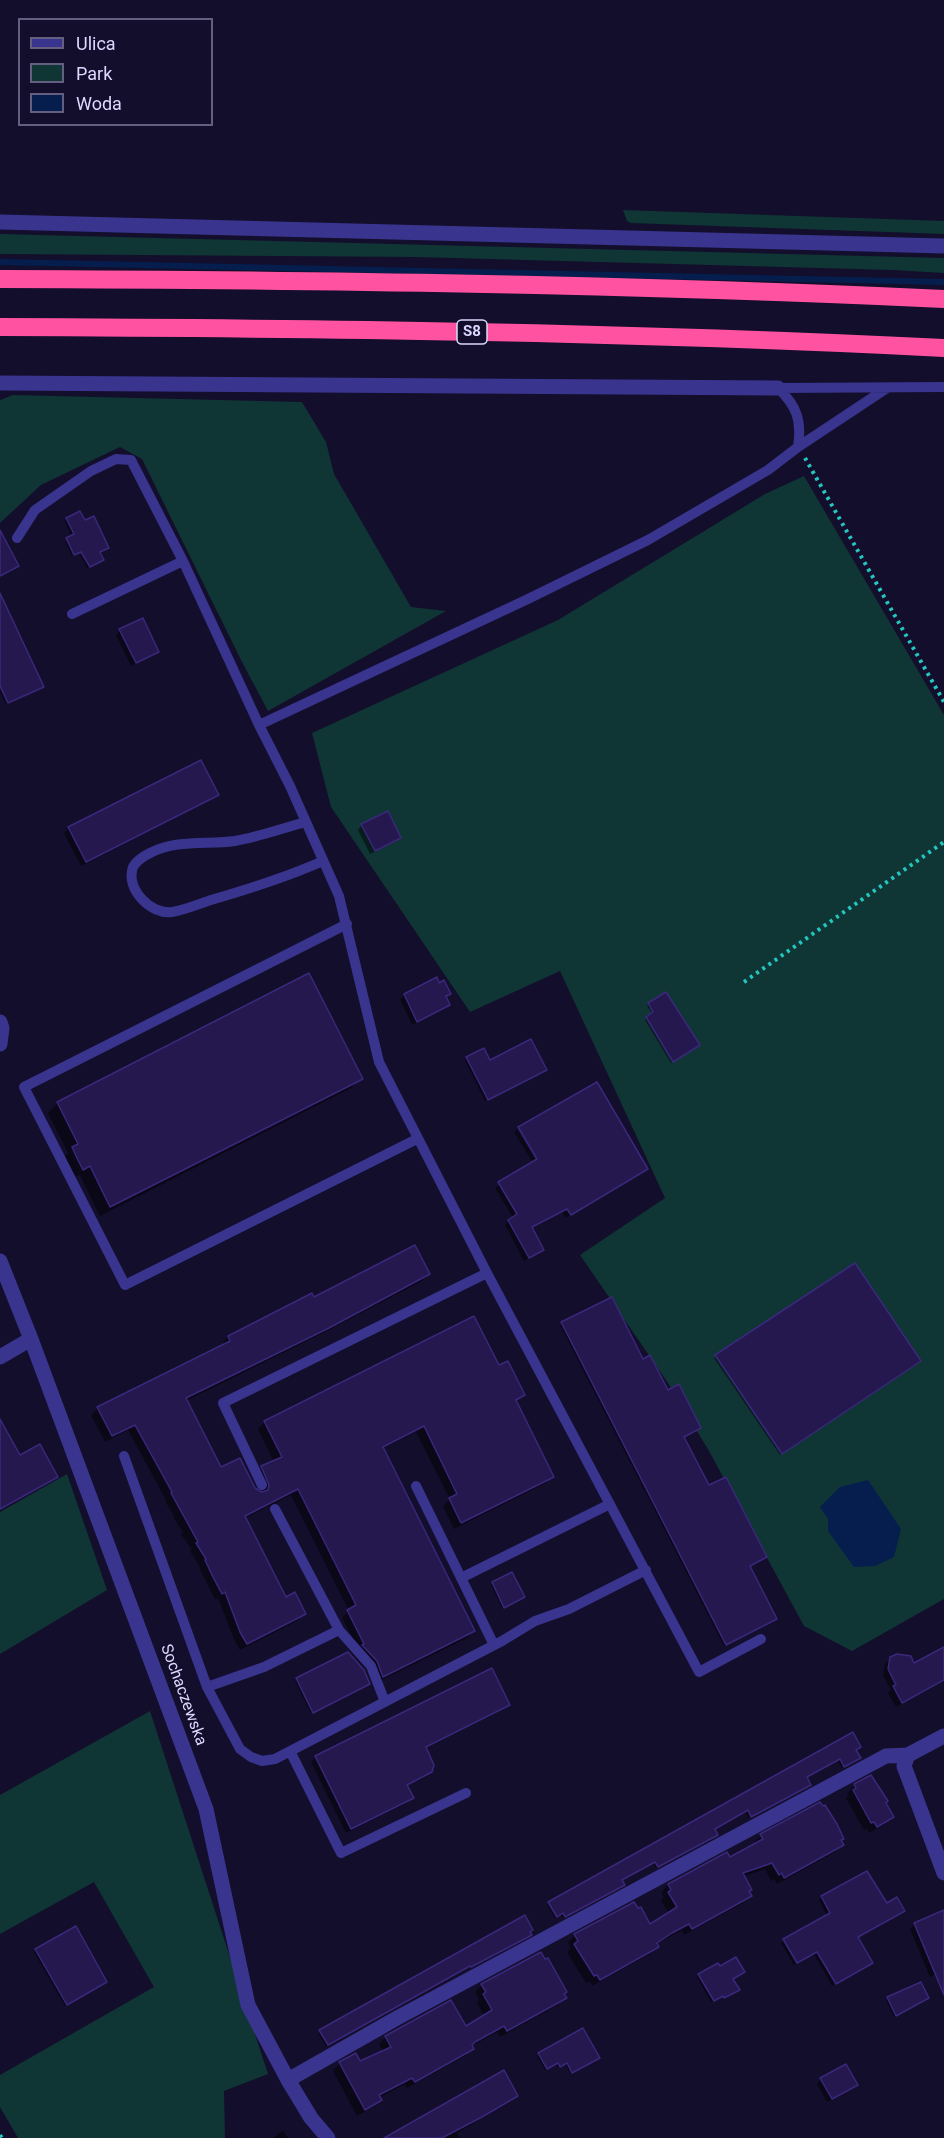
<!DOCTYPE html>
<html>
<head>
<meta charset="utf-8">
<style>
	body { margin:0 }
	#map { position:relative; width:944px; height:2138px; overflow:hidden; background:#130e2b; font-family:Roboto,sans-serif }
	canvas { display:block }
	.legend { position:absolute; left:18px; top:18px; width:195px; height:108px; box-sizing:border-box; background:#130e2b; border:2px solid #645f80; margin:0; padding:8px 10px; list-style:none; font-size:18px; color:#ddd8ff }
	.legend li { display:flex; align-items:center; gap:12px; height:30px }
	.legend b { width:30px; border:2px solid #645f80 }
</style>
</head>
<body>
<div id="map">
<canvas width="944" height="2138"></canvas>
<ul class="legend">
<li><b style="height:8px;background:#39348e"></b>Ulica</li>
<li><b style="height:16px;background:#103535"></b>Park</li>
<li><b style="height:16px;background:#051e4d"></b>Woda</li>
</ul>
</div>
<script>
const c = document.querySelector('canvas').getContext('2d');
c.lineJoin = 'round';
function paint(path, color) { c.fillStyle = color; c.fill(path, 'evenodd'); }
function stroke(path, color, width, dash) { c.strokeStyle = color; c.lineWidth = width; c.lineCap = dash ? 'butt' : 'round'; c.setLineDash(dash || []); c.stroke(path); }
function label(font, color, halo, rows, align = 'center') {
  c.font = font + ' Roboto,sans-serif'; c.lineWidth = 4.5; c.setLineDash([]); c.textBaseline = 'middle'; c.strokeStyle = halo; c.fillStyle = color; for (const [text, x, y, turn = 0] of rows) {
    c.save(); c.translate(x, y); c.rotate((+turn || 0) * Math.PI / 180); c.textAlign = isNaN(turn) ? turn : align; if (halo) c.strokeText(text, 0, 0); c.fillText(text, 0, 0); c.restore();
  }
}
paint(new Path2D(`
	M623,210L944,221V234L631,223L627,221Z
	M0,234L944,258V273L893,270L416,257L0,254Z
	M13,395L302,402L326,442L334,474L411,607L446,611L268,711L241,660L142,459L120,447L41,485L0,523V400Z
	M804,476L944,715V1599L852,1651L804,1626L709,1451L668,1383L580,1255L665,1198L560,971L470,1012L331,807L312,733L558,620L765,494Z
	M67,1474L107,1590L0,1654V1512Z
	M150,1711L268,2074L224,2091L225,2138H18L0,2107V2075L154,1987L94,1882L0,1934V1795Z`), '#103535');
paint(new Path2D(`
	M868,1480L901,1529L894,1557L875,1566L854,1567L828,1531V1519L820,1507L840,1487Z`), '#051e4d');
paint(new Path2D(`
	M67,519L107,548L99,553L102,560L100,562L87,568L79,552L72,556L65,541L72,537L65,521Z
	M0,597L40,689L6,704L0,692Z
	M120,630L157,652L152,656L131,666L116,635Z
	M200,762L217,795L212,799L81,866L64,833L69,828Z
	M362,825L399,838L395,842L370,854L358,830Z
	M439,985L449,994L445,998L448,1004L444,1009L412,1025L400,999L405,995Z
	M649,1004L697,1047L671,1063L645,1020L652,1013L647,1006Z
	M467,1058L490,1062L543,1072L485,1101L465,1060Z
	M361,1078L351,1088L100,1216L80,1175L73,1178L63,1158L68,1153L48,1113L58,1103Z
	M517,1129L539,1166L646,1169L566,1218L562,1212L531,1228L543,1250L524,1261L505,1225L513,1218L495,1188L533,1163L514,1132Z
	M855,1265L917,1362L780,1455L714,1358Z
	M428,1274L422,1281L321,1334L186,1401L220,1469L264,1493L256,1474L262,1468L274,1462L258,1429L265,1422L498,1367L523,1395L515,1403L552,1476L546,1483L454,1529L443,1506L450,1499L416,1432L382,1449L473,1631L467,1638L376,1683L342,1618L349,1611L291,1495L245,1518L286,1599L304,1614L297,1621L240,1650L234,1639L218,1598L215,1599L199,1568L200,1567L190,1551L192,1550L181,1534L183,1532L173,1517L174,1516L165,1501L166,1500L128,1430L105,1442L91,1415L98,1408L223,1346L222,1344L228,1337L313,1299Z
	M562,1324L643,1361L667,1392L682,1437L749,1566L773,1620L724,1646L560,1325Z
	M511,1574L521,1599L502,1608L491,1585Z
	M944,1648V1681L896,1707L888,1693L891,1690L883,1675L885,1664L891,1658L913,1665Z
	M348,1654L366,1685L311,1713L295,1681Z
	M508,1705L504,1709L425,1749L431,1772L426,1777L406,1786L412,1798L407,1803L346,1833L311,1762L316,1757Z
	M852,1734L857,1760L842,1768L837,1759L805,1778L807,1787L749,1818L745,1811L713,1829L714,1836L656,1868L653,1862L621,1880V1886L563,1918L561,1914L555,1918L547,1905Z
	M870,1777L892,1817L885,1824L869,1833L867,1828L864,1830L846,1798L849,1796L847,1793L855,1786Z
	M761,1836L843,1839L840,1841L842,1845L835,1852L777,1884L774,1879L771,1881L765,1869L743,1877L750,1896L743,1903L684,1935L682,1930L664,1940L656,1944L657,1947L650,1954L592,1986L590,1981L586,1983L567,1952L571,1948L568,1942L575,1935L650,1926L669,1914L661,1900L664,1898L661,1893L668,1885L727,1854L730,1859L755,1845L754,1843Z
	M822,1897L886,1905L856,1937L868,1966L832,1986L814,1954L794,1965L781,1943L827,1916L819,1900Z
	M944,1912V1970L930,1977L910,1929L914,1924Z
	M529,1932L528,1936L468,1968L467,1967L326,2046L318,2033Z
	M36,1950L104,1984L65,2006L34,1952Z
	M699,1975L732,1979L736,1991L711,2002L697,1977Z
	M482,1985L563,1994L565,1998L558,2005L500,2037L497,2032L471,2046L473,2049L465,2056L407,2088L405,2084L379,2098L380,2100L373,2107L357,2116L333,2071L340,2063H360L383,2052L379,2044L386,2037L465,2028L484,2016L477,2002L479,2000L475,1992Z
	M888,1998H927L894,2017L886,2000Z
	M539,2054L596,2059L570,2073L565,2064L558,2068L555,2064L545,2070L537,2056Z
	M821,2079L856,2085L851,2089L827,2102L817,2084Z
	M517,2095L510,2102L457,2133L460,2138H387Z
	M283,2131L288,2138H273Z`), '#0007');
stroke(new Path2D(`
	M0,262L944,282`), '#051e4d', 6);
const building = new Path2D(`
	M80,511L85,520L94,516L109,548L100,552L104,560L90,567L81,552L74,555L66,538L74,534L66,518Z
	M0,530L19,566L0,576Z
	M0,593L44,687L8,703L0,686Z
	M143,618L159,652L136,663L119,629Z
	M201,760L219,795L86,862L68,827Z
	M388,811L401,838L375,851L361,824Z
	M309,973L363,1079L110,1207L90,1166L83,1170L76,1156L72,1147L78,1144L57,1102Z
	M437,977L439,983L444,980L451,994L446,996L450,1005L417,1022L404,994Z
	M666,992L700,1045L673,1062L646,1017L653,1012L648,1003Z
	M531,1039L547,1070L488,1100L466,1057L484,1048L490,1060Z
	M597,1082L648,1169L571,1215L567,1209L532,1227L544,1250L529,1258L508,1220L517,1214L498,1182L537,1159L518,1127Z
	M415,1245L430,1274L329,1328L186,1398L221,1467L240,1458L255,1488L262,1492L268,1490L269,1485L261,1466L282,1457L264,1421L474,1316L499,1365L508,1361L525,1395L516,1400L554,1477L461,1523L449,1498L457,1494L424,1426L383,1447L475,1631L383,1677L377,1661L362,1645L364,1644L347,1610L356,1605L298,1489L245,1516L286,1597L295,1592L306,1614L247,1644L240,1632L225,1592L222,1594L213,1577L205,1560L206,1559L196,1543L198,1542L171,1493L172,1492L135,1425L112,1436L97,1407L230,1341L228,1336L312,1293L314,1297Z
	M855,1263L921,1361L782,1454L715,1355Z
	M612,1297L643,1359L650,1355L668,1390L679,1384L701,1428L684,1437L709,1485L726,1477L767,1557L750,1566L777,1619L726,1645L561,1322Z
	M0,1419L20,1455L40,1444L58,1477L0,1509Z
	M512,1572L525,1597L504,1608L492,1582Z
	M944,1647V1680L902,1703L893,1686L896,1685L888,1669L890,1657L897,1654L911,1656L914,1663Z
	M348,1652L364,1670L370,1684L313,1713L296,1678Z
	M492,1668L510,1705L426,1747L434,1765L432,1772L407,1785L414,1798L351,1829L315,1756Z
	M853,1732L861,1747L856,1750L861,1758L844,1767L840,1759L807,1777L811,1785L751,1817L748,1810L715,1829L718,1835L658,1867L655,1862L622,1880L625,1885L565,1917L563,1913L557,1917L548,1902Z
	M871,1775L888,1801L886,1803L894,1817L877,1827L874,1822L871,1823L853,1790L856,1788L854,1784Z
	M820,1802L823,1806L825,1805L837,1824L844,1839L841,1840L844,1845L784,1878L782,1873L779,1875L772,1863L743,1873L752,1890L749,1891L752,1896L692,1929L689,1924L672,1933L657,1943L659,1947L600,1980L597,1975L594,1976L574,1944L578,1941L574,1934L634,1902L638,1908L641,1907L650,1924L677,1907L668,1892L671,1890L668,1884L727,1852L730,1857L763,1839L760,1834Z
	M867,1871L887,1903L897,1897L905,1911L858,1937L873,1963L836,1984L817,1952L797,1963L783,1939L830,1913L821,1896Z
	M944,1910V1995L914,1923Z
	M525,1915L533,1930L530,1932L532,1935L471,1967L470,1966L328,2045L319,2030Z
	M76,1926L107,1982L67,2005L35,1949Z
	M541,1952L545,1959L548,1958L567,1992L564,1994L567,1998L507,2031L504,2026L475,2042L472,2045L474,2049L415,2082L412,2078L379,2095L382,2100L365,2110L339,2062L356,2053L360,2061L391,2047L385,2036L451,2000L466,2026L492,2010L483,1994L486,1992L481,1984Z
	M736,1957L745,1972L733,1979L740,1990L724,1998L723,1996L714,2001L698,1974L718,1963L720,1966Z
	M921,1982L929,1998L896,2016L887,1997Z
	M583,2028L600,2058L572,2073L567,2063L560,2067L558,2063L547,2069L538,2053Z
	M846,2064L858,2085L832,2099L820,2078Z
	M504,2070L518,2096L482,2117L442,2138H384Z`);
paint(building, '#24184e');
stroke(building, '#3a287c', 1.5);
stroke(new Path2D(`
	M805,458L944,702
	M744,982L944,842
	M0,2135L2,2138`), '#23c7c0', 4, [3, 4.5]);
stroke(new Path2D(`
	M778,388L944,387
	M778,388C797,406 802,421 798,447
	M17,538L35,510L91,471L116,459L131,460L183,561L259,725
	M72,614L183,561
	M306,822C283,828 259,837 235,841C207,845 177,839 150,853C144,856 136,861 133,867C125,889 151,915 172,912C185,910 199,904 211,900C249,889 287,877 323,861
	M347,924L24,1087L125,1285L417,1139
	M124,1456L207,1687L240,1749L251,1757L262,1761L275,1759L502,1641L535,1621L569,1609L646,1570
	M262,1485L223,1403L487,1273
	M416,1486L494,1645
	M461,1578L610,1504
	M339,1630L371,1666L385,1702
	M761,1639L699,1672L487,1273L379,1062L339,896L290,786L259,725L528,599L648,540L768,470L798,447L887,388
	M207,1687L264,1667L339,1630L275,1509
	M290,1751L341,1853L466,1793`), '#39348e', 10);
stroke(new Path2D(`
	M0,222L944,246
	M0,383L778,388
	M0,1022L2,1028L0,1044
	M0,1261L31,1339L206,1809L248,2005L288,2080L311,2118L328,2138
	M0,1357L31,1339
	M944,1736L908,1755L904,1766L944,1873
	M288,2080L397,2018L886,1756L908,1755`), '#39348e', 15);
stroke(new Path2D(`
	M0,279C315,280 630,284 944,299
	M0,327C315,328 630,332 944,348`), '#ff53a2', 18);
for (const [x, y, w] of [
	[472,332,30]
]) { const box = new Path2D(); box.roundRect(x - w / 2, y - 12, w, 24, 4.5); c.fillStyle = '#130e2b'; c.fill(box); stroke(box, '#ddd8ff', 1.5); }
label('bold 15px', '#ddd8ff', null, [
	["S8",472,332]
]);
label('16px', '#ddd8ff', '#130e2b', [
	["Sochaczewska",183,1695,70]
]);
</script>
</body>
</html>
